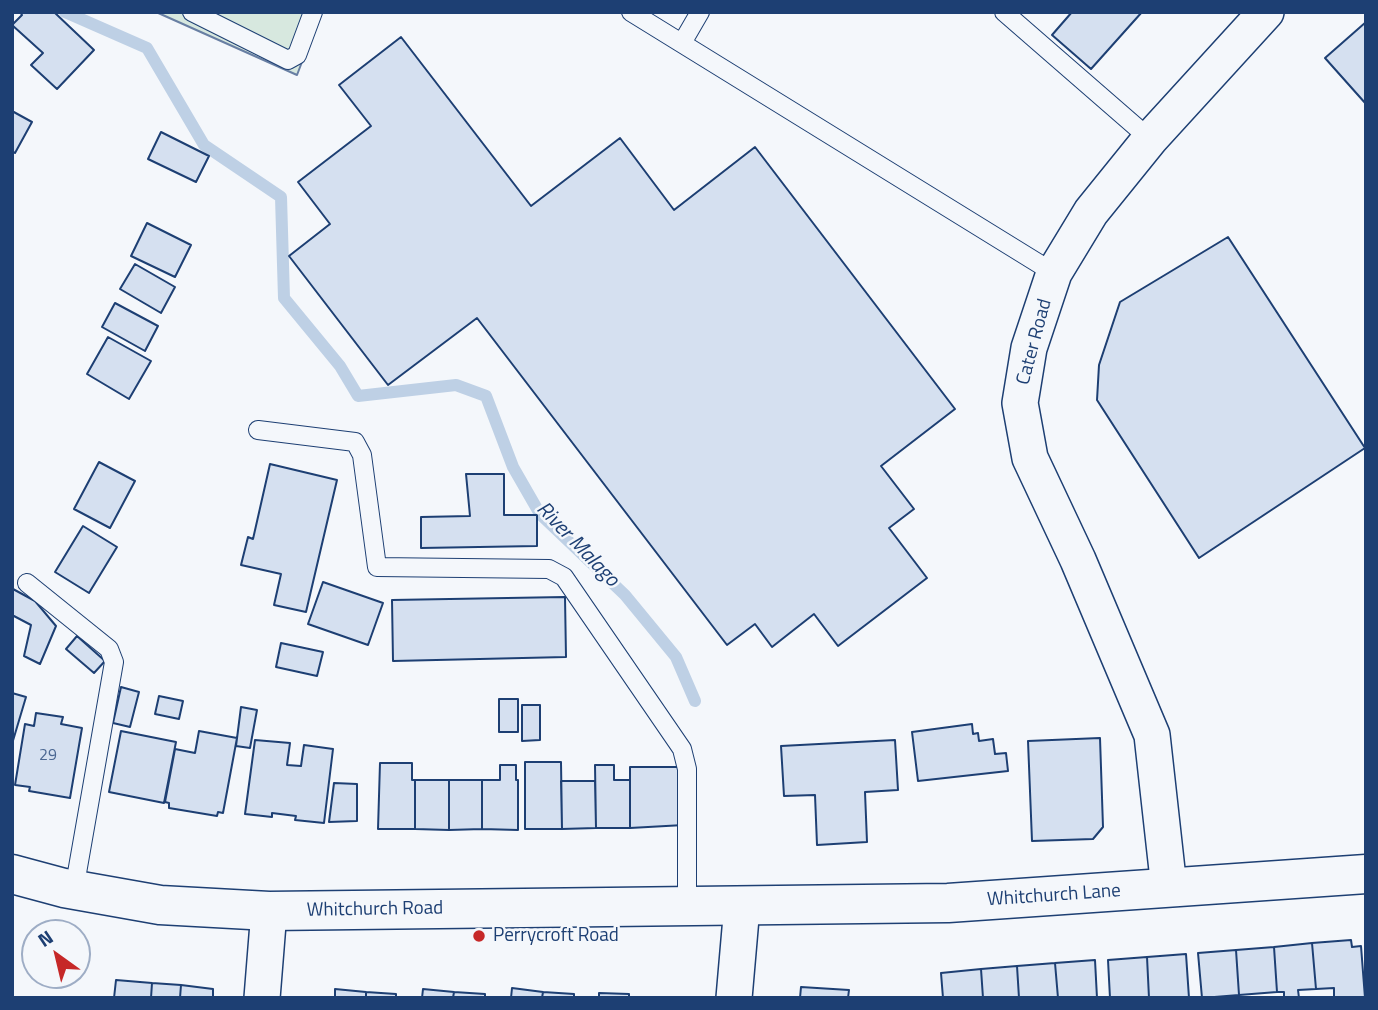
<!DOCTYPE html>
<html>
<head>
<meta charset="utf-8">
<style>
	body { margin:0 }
	#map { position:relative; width:1378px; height:1010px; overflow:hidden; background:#f4f7fb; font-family:"Titillium Web",sans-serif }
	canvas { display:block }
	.frame { position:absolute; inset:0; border:14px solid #1d3f73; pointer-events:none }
	.north { position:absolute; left:21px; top:919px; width:70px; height:70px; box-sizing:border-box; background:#f4f7fb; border:2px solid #9eadc5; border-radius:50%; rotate:326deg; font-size:19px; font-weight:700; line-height:28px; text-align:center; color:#1d3f73 }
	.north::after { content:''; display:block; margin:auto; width:24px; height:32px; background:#c62828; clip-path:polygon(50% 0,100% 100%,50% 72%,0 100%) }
</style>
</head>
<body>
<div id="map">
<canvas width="1378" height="1010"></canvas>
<div class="frame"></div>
<div class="north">N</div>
</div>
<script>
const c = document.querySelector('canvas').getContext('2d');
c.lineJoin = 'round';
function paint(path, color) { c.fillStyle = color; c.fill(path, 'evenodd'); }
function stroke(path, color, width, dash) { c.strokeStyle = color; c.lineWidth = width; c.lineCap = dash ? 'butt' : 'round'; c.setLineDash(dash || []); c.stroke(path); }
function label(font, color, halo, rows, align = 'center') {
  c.font = font + ' "Titillium Web",sans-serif'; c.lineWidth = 5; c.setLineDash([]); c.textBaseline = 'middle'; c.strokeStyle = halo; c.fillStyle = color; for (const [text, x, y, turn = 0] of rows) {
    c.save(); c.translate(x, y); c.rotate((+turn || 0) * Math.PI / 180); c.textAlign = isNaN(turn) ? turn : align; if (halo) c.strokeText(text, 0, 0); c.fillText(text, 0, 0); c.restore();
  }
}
const green = new Path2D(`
	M156,12H321L297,75Z`);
paint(green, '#d7e8df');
stroke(green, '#687fa3', 2);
stroke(new Path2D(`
	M65,12L147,48L204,145L281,197L284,298L340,366L358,396L456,385L486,396L513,467L540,514L625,595L676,657L695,701`), '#bed0e5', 12);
const building = new Path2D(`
	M20,12H54L94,50L57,89L31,65L43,53L12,25L22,15Z
	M1072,12H1142L1091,69L1052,35Z
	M1366,22V104L1325,58Z
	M401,37L531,206L620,138L674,210L755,147L955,409L881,466L914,509L889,528L927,578L838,646L814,614L772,647L755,624L727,645L477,318L388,385L289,256L330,224L298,182L371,126L339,85Z
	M12,111L32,122L15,153L12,151Z
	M161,132L209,156L196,182L148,159Z
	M147,223L191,245L175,277L131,256Z
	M1228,237L1365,448L1199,558L1097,400L1099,365L1120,302Z
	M135,264L175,287L161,313L120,289Z
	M115,303L158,326L145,351L102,327Z
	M108,337L151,361L129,399L87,374Z
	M99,462L135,481L110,528L74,509Z
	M270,464L337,480L306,612L274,605L281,574L241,565L248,537L253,539Z
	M466,474H504V515H537V546L421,548V517L470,516Z
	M83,526L117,547L89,593L55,572Z
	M323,582L383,603L368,645L308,624Z
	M13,589L35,601L56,626L40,664L24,656L31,625L12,615Z
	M565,597L566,657L393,661L392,600Z
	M77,636L105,661L94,673L66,649Z
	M281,643L323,652L317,676L276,667Z
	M121,687L139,692L130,727L113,723Z
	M12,693L26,697L12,744Z
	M159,696L183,701L179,719L155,714Z
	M499,699H518V732H499Z
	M522,705H540V740L522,741Z
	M241,707L257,710L250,748L236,746Z
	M36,713L63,717L61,724L82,728L70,798L29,791L30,787L15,785L25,724L34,726Z
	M972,724L973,734L978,733L979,741L993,739L995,754L1006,753L1008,771L918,781L912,732Z
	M121,731L176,742L164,803L109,792Z
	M199,731L237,738L223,813L218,812L217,816L169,808V803L165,802L175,749L195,753Z
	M1100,738L1103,827L1093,839L1032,841L1028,741Z
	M255,740L290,743L287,765L301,766L304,745L333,749L324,823L295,820L296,816L272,813V817L245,814Z
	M895,740L898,790L865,792L867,842L817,845L815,795L784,796L781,746Z
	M525,762H561L562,829H525Z
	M380,763H412V780H415V829H378Z
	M500,765H516V780H518V830L482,829V780H500Z
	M595,765H614V780H630V828H596Z
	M630,767H684V825L630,828Z
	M415,780H449V830L415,829Z
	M449,780H482V829L449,830Z
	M561,781H595L596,828L562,829Z
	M334,783L357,784V821L329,822Z
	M1351,940L1352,947L1361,946L1365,998H1334V988L1316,989L1312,943Z
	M1312,943L1316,989L1298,990L1299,998H1284V992H1277L1274,947Z
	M1274,947L1277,992L1239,995L1236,950Z
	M1236,950L1239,995L1202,998L1198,953Z
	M1186,954L1189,998H1149L1147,957Z
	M1147,957L1149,998H1110L1108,960Z
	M1095,960L1097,998H1058L1055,963Z
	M1055,963L1058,998H1019L1017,966Z
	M1017,966L1019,998H983L981,969Z
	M981,969L983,998H943L941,973Z
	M116,980L152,983L151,998H114Z
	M152,983L181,985L180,998H151Z
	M181,985L213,989V998H180Z
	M801,987L849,990L848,998H800Z
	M512,988L543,992L542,998H511Z
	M335,989L366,992V998H335Z
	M423,989L454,992L453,998H422Z
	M366,992L396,994V997L409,998H366Z
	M454,992L485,994V998H453Z
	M543,992L574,994V998H542Z
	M599,993L629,994V998H599Z`);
paint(building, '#d5e0f0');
stroke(building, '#1d3f73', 2);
const service = new Path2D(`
	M192,12L288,60L297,55L313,12
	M631,12L1054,273
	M1004,12L1150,139
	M682,43L700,12
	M258,430L355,442L362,455L377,567L549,569L564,577L682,749L687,769V906
	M27,583L109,649L114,662L74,890`);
const minor = new Path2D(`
	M1169,888L1152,735L1078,560L1030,458L1020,403L1029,348L1054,273L1091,212L1150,139L1266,12
	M262,998L269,911
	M734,998L742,906`);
const tertiary = new Path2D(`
	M12,874L64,888L160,905L269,911L948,903L1366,874`);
stroke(service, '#1d3f73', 20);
stroke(minor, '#1d3f73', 38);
stroke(tertiary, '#1d3f73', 41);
stroke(service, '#f4f7fb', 18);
stroke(minor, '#f4f7fb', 35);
stroke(tertiary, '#f4f7fb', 38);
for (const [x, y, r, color] of [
	[479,936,7,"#c62828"]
]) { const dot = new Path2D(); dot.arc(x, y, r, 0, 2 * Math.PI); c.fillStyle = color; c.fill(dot); stroke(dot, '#f4f7fb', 2.5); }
label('16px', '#4b6792', null, [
	["29",48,756]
]);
label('19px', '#1d3f73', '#f4f7fb', [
	["Cater Road",1035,342,-75],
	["Whitchurch Lane",1054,896,-4],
	["Whitchurch Road",375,910,-1]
]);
label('19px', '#1d3f73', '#f4f7fb', [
	["Perrycroft Road",493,936]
], 'left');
label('italic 21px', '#1d3f73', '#f4f7fb', [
	["River Malago",577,545,46]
]);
</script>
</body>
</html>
